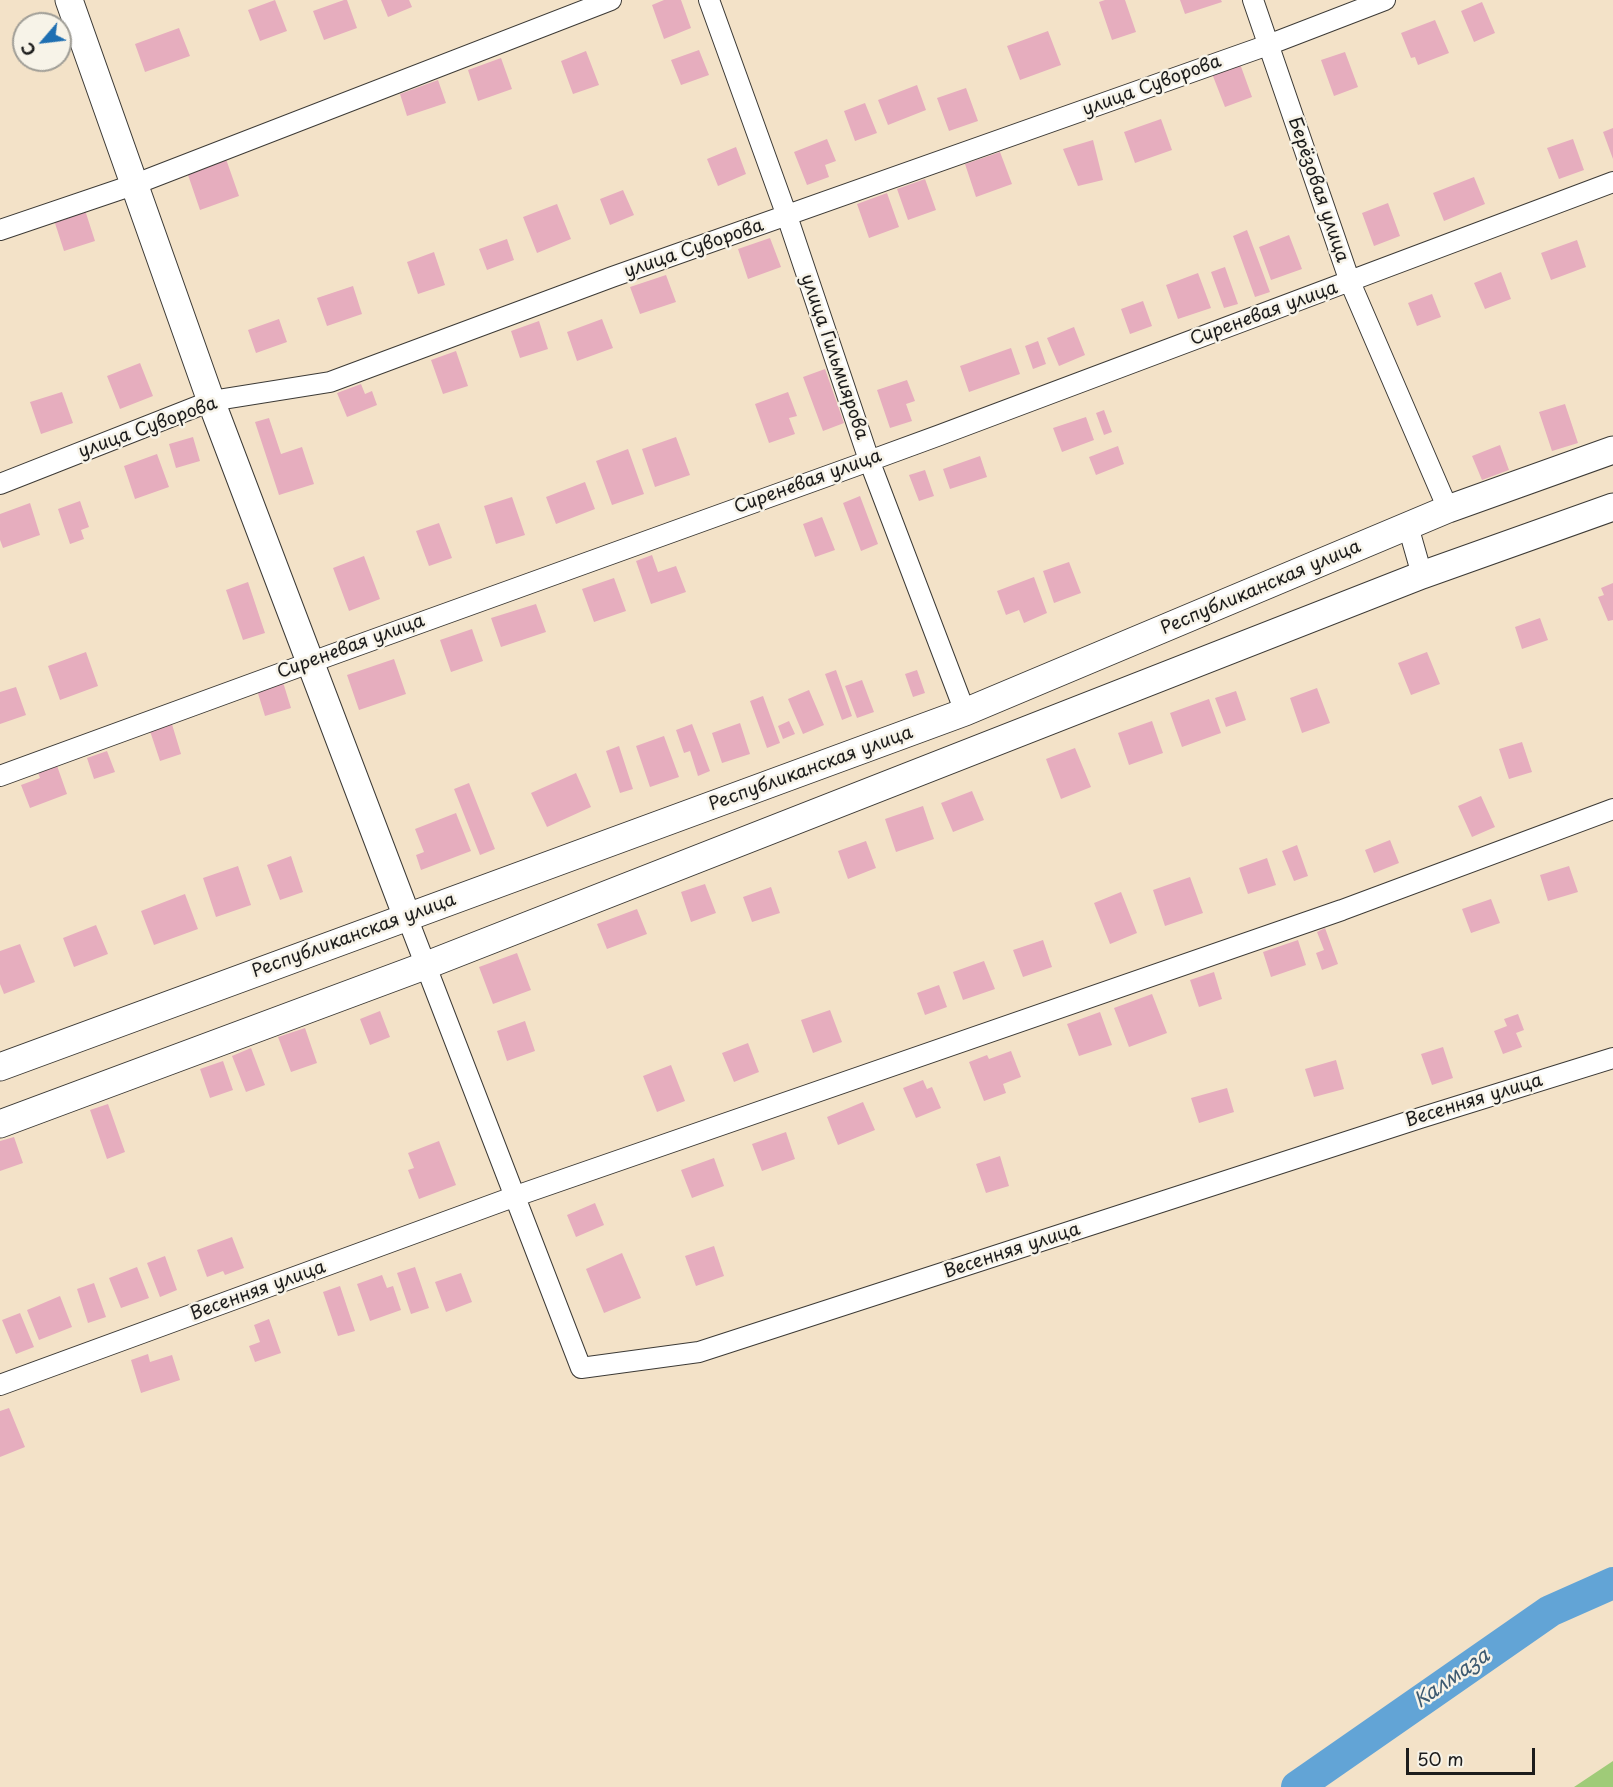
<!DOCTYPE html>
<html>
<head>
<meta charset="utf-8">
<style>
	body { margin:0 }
	#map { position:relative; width:1613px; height:1787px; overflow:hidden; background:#f3e2c8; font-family:"Playpen Sans",sans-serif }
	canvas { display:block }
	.north { position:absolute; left:12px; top:12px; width:60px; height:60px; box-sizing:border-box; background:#f7f3e8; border:2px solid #9f9d96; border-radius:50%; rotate:242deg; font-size:16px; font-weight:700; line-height:24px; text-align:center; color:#1c1c1c }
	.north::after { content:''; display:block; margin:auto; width:21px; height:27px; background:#1f6fb2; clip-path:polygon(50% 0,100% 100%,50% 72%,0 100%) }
	.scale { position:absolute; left:1406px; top:1748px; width:129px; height:27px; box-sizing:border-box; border:3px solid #1c1c1c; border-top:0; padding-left:8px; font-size:18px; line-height:21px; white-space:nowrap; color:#1c1c1c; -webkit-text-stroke:4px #f7f3e8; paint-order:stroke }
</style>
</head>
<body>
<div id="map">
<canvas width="1613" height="1787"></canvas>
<div class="north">С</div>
<div class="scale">50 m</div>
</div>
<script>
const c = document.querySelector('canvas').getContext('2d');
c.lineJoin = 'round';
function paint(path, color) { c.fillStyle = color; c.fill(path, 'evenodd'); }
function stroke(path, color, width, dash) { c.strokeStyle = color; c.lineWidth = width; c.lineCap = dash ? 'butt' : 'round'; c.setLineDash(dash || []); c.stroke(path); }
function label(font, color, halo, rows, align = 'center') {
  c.font = font + ' "Playpen Sans",sans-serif'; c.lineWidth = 5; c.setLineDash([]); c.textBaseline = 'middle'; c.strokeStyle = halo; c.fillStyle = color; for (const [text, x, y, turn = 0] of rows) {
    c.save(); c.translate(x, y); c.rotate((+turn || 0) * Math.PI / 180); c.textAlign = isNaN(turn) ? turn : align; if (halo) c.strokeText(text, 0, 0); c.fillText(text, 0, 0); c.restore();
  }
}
paint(new Path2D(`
	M1613,1761V1787H1574Z`), '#9fcb78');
stroke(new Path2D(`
	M1297,1787L1550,1611L1613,1583`), '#62a4d6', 32);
paint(new Path2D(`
	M275,0L287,31L260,41L248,10Z
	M344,0H347L357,28L324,40L313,11Z
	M381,0H409L412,7L388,17Z
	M664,0H681L691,28L664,39L652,5Z
	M1105,0H1125L1136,32L1112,40L1099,2Z
	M1180,0H1221L1222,2L1185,14Z
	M1482,2L1495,33L1474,42L1461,11Z
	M1435,20L1449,53L1418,65L1415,57L1411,58L1401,33Z
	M179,28L190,56L145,72L135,44Z
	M1048,31L1061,65L1020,80L1007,46Z
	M699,50L709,75L681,85L671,60Z
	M586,51L599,85L573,94L561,61Z
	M1345,52L1358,87L1334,96L1321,60Z
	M501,58L512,89L478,101L468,70Z
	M1239,61L1252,97L1225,107L1211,71Z
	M438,80L446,103L407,116L400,94Z
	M917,85L926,110L888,125L878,100Z
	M966,88L978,121L949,131L937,98Z
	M865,103L877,133L855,141L844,111Z
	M1161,119L1172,150L1135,163L1124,132Z
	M1613,128V159L1603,132Z
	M827,139L836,161L825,165L829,177L807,185L794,152Z
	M1573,139L1584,170L1559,179L1547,148Z
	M1093,140L1103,180L1078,186L1063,149Z
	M736,147L746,174L718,186L707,159Z
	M1000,152L1012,184L976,197L965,164Z
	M226,159L239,196L200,210L187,172Z
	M1474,177L1485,204L1444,221L1433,193Z
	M925,179L936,210L908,220L897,189Z
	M623,190L634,215L610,225L600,199Z
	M887,193L899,227L869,238L857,204Z
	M1388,203L1400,236L1374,246L1362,213Z
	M557,204L571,239L537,253L523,217Z
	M84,207L95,241L64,251L53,217Z
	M1247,230L1270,292L1255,297L1233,236Z
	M1289,235L1302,269L1271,280L1259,247Z
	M770,238L781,267L748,279L738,249Z
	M507,239L514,260L487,270L479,249Z
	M1577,240L1586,267L1551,280L1541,253Z
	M434,252L445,285L418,294L407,262Z
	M1225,267L1238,304L1224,308L1211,272Z
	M1501,272L1511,299L1485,309L1474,283Z
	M1198,273L1211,308L1178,319L1166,285Z
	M666,275L676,302L640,314L630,287Z
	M353,286L362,314L327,326L317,298Z
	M1432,294L1441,317L1417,326L1408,303Z
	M1143,301L1152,326L1130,334L1121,309Z
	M279,319L287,342L256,353L248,330Z
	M602,319L613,348L577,361L567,332Z
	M539,321L548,349L520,358L511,331Z
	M1074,327L1085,355L1059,366L1047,338Z
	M1038,341L1046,364L1033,369L1025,346Z
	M1011,348L1020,374L969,392L960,366Z
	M456,351L468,386L443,394L431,360Z
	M140,363L153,396L120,409L107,376Z
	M825,369L844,423L823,431L803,377Z
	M907,380L915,401L906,404L912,421L890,428L877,390Z
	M361,384L365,394L372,391L377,405L347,417L337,393Z
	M62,392L73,423L41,434L30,402Z
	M788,392L797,416L789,418L795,434L769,443L755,404Z
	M1565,404L1578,443L1552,451L1539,412Z
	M1104,410L1112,432L1104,435L1096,413Z
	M1086,417L1094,440L1062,452L1053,428Z
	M269,418L281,454L302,447L314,484L279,495L255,422Z
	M193,437L200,461L176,468L169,444Z
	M676,437L690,475L655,487L642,449Z
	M1500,445L1509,470L1482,480L1472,456Z
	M1118,446L1124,464L1096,475L1089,457Z
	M628,449L644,494L612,505L596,461Z
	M157,454L169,487L135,499L124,466Z
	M980,456L987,477L950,489L943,469Z
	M925,470L934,496L919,501L909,475Z
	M585,482L595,509L556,524L546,497Z
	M860,496L878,544L861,551L843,503Z
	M512,497L525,535L496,544L484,506Z
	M80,501L89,527L81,530L84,539L70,544L58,509Z
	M30,503L40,535L3,548L0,540V514Z
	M822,517L835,550L815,557L803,524Z
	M439,523L452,558L429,566L416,531Z
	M652,555L658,572L676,566L686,592L651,604L636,561Z
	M364,556L380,599L349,611L333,568Z
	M1069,562L1081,593L1054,603L1043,571Z
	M1034,577L1047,613L1024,623L1019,610L1006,615L997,591Z
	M614,578L626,611L594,622L582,589Z
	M248,582L265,633L243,640L226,590Z
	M1613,583V620L1608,621L1598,597L1604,595L1601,588Z
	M536,604L546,632L501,647L491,618Z
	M1540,618L1548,640L1522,649L1515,627Z
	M472,629L483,661L451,672L440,640Z
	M86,652L98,686L60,700L48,666Z
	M1427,652L1440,684L1411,695L1398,663Z
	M394,659L406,694L359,710L347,675Z
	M836,670L852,716L842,720L825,674Z
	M917,670L925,693L913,697L905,674Z
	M282,679L291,708L265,716L256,687Z
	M862,680L874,712L857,718L845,686Z
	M16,687L26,715L0,724V692Z
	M1317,688L1330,723L1302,733L1290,698Z
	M809,690L824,725L803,734L788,699Z
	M1236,691L1246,720L1226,727L1215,698Z
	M763,696L780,743L767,748L750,701Z
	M1209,699L1221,733L1182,747L1170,713Z
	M171,721L181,754L160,761L149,728Z
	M789,721L795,734L783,739L778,726Z
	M1152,721L1163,753L1129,765L1118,733Z
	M740,723L750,754L722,763L712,733Z
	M692,724L710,771L698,776L690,751L684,753L676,730Z
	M664,736L679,777L650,787L636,746Z
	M1522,742L1532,772L1509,779L1499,749Z
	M619,746L633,789L620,793L606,751Z
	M1075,748L1091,787L1061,799L1046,759Z
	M107,751L115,772L94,779L87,758Z
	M55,760L67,794L30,808L21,785L40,778L36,767Z
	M576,773L591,807L547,827L531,793Z
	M469,783L495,849L480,855L454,789Z
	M972,791L984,820L953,832L941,803Z
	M1481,796L1495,827L1472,837L1458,806Z
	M923,806L934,839L896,852L885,819Z
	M456,813L471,851L421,870L416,855L424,852L415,829Z
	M1390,840L1399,863L1374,873L1365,850Z
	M866,841L876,868L848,879L838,851Z
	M1297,845L1308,876L1294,881L1282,851Z
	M291,856L303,892L280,900L267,865Z
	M1267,858L1276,885L1248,894L1239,868Z
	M238,866L251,905L216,917L203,878Z
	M1569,866L1578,892L1548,901L1540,875Z
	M1190,877L1203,913L1165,926L1153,890Z
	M705,884L716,913L691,922L681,892Z
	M771,887L780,913L752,922L743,897Z
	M1121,892L1137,933L1110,944L1094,903Z
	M185,894L198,929L154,945L141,911Z
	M1491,899L1500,923L1471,933L1462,909Z
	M637,909L647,934L607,949L597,924Z
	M96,925L108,954L74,967L63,938Z
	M1325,928L1338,964L1322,970L1316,953L1324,950L1317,932Z
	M1043,940L1052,967L1023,977L1013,950Z
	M1298,940L1306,965L1271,977L1263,952Z
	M20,944L35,982L4,994L0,984V951Z
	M517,953L531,990L493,1004L479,967Z
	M984,961L995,989L963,1000L953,972Z
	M1214,972L1222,999L1199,1007L1190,980Z
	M939,985L947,1007L925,1015L917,993Z
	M1152,994L1167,1033L1129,1047L1114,1008Z
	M830,1010L842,1042L813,1053L801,1020Z
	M380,1011L390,1037L370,1045L360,1019Z
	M1100,1012L1112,1045L1079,1056L1067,1024Z
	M1518,1014L1524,1030L1516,1033L1522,1047L1503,1054L1494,1031L1507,1026L1504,1019Z
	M525,1021L535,1051L507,1061L497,1031Z
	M305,1028L317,1063L291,1072L278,1037Z
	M748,1043L759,1072L734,1082L722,1053Z
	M1443,1047L1453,1078L1432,1085L1421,1054Z
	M251,1048L265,1085L246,1092L232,1056Z
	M1011,1051L1021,1077L1003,1084L1006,1093L984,1101L969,1062L987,1055L989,1059Z
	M1336,1060L1344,1089L1314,1097L1305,1069Z
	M223,1061L233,1090L210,1098L200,1069Z
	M671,1065L685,1101L657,1112L643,1076Z
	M923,1080L927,1089L932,1087L941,1108L916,1118L903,1088Z
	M1227,1088L1234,1112L1199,1123L1191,1098Z
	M863,1102L875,1130L838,1145L827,1117Z
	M108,1104L125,1152L107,1159L90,1110Z
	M786,1132L795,1159L762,1171L752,1144Z
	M14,1137L23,1163L0,1171V1141Z
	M439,1141L456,1185L419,1199L408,1170L414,1168L408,1153Z
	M1000,1156L1009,1186L986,1193L976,1164Z
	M714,1158L724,1186L692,1198L681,1170Z
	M595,1203L604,1225L576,1237L567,1215Z
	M232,1237L244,1268L225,1275L223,1271L207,1277L197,1250Z
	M714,1246L724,1276L696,1286L685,1256Z
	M622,1253L641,1298L604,1313L586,1269Z
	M165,1256L177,1290L160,1297L147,1263Z
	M137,1267L149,1298L121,1308L109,1278Z
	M415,1267L429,1308L411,1314L397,1273Z
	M461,1273L472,1302L446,1312L435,1282Z
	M382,1275L387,1288L393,1286L401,1310L370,1321L357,1284Z
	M94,1283L106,1317L88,1323L77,1289Z
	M340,1286L355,1331L338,1336L323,1292Z
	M60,1296L72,1327L39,1340L27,1310Z
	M20,1313L34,1347L16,1354L2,1320Z
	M269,1319L281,1353L255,1362L249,1346L260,1342L254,1325Z
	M148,1354L150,1362L172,1355L180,1380L141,1393L131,1360Z
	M9,1408L25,1447L0,1457V1411Z`), '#e6adbe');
const street = new Path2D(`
	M709,0L787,216L869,460L965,712
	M1253,0L1350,282L1448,509
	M0,230L133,185L611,0
	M0,484L211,401L330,382L612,277L1268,45L1385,0
	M1408,526L1422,575
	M0,776C289,669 579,566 869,461C1118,370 1366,276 1613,182
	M407,917L581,1368L699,1352L1420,1118L1613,1058
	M0,1385L516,1196L1342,910L1613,809`);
const secondary = new Path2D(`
	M69,0L211,401L407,917
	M0,1067L965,712L1448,509L1613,450
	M0,1124L427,965L1422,575L1613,507`);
stroke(street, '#3c3a36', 22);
stroke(secondary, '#3c3a36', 29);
stroke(street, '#fff', 20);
stroke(secondary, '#fff', 27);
label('18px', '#1c1c1c', '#f7f3e8', [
	["улица Суворова",1152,86,-20],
	["Берёзовая улица",1318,190,71],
	["улица Суворова",694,249,-19],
	["Сиреневая улица",1264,314,-20],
	["улица Гильмиярова",834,357,71],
	["улица Суворова",148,428,-20],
	["Сиреневая улица",808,482,-20],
	["Республиканская улица",1261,588,-23],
	["Сиреневая улица",351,647,-20],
	["Республиканская улица",811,769,-20],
	["Республиканская улица",354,936,-20],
	["Весенняя улица",1474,1101,-17],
	["Весенняя улица",1012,1251,-18],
	["Весенняя улица",258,1291,-20]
]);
label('italic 20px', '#3c5970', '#f7f3e8', [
	["Калмаза",1452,1679,-35]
]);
</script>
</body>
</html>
